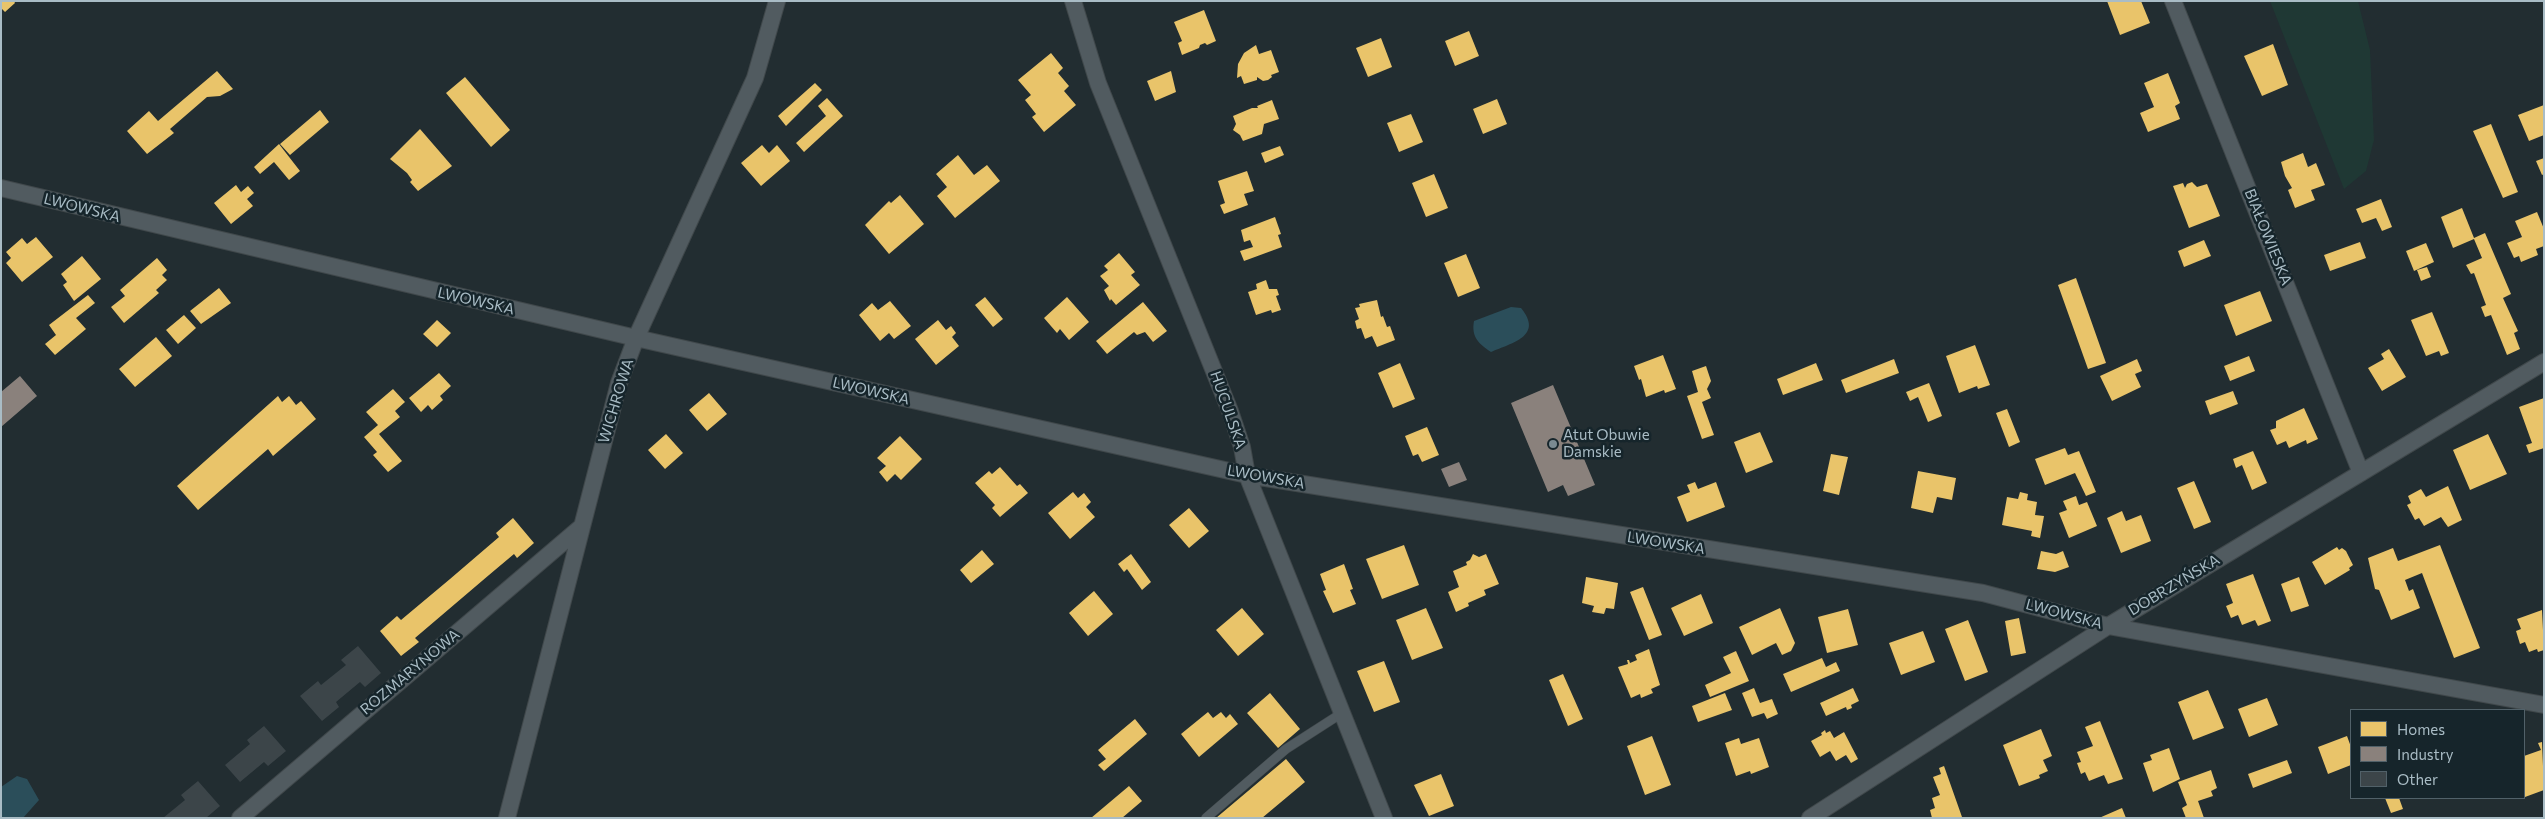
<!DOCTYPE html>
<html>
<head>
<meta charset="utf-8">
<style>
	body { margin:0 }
	#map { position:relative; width:2545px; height:819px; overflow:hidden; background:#222d31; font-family:Commissioner,sans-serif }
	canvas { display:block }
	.frame { position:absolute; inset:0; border:2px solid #a9bcc5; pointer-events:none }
	.legend { position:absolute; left:2350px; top:709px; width:175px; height:90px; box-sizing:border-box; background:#16252b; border:1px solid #516169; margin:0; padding:6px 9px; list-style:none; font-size:15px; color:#a9bcc5 }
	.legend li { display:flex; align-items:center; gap:10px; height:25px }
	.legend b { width:25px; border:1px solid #516169 }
</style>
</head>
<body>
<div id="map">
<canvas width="2545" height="819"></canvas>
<div class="frame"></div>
<ul class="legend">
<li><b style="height:14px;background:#e9c46a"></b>Homes</li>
<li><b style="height:14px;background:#8a817c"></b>Industry</li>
<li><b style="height:14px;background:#3c4549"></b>Other</li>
</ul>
</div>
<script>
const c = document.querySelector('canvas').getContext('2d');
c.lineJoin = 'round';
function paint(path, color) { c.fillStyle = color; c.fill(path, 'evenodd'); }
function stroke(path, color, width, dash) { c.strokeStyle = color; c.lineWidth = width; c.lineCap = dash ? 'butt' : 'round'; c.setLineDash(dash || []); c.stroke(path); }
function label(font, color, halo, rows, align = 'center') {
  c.font = font + ' Commissioner,sans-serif'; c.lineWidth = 5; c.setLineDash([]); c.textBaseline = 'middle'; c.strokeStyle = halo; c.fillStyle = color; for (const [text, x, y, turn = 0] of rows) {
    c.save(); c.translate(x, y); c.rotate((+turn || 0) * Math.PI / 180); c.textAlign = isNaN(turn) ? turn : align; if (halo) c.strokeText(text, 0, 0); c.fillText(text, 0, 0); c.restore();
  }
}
paint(new Path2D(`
	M2270,1H2358L2370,50L2374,140L2366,171L2344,189Z`), '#1f3834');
paint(new Path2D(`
	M1511,307L1521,308C1544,336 1512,343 1491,352C1479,344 1471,337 1474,321Z
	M17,776L27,779L39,800L23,818H1V787Z`), '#2b4e5a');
paint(new Path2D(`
	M1,1H14L15,3L5,12L1,8Z
	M2107,1H2141L2150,23L2120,35Z
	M1204,10L1216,41L1207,45L1205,43L1200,45L1199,48L1182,55L1178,43L1182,41L1174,22Z
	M1469,31L1479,56L1455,66L1445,41Z
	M1381,38L1392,67L1368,77L1356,48Z
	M2273,44L2288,85L2262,96L2244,56Z
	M1256,45L1259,54L1271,50L1279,72L1271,75L1272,77L1268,80L1263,81L1257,77V80L1244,84L1241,76L1237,78L1238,64L1244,53Z
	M1051,53L1063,68L1058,73L1069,86L1064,91L1076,105L1044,132L1032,117L1036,114L1025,100L1031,95L1018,80Z
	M217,71L233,89L220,96L207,97L170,129L174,133L147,154L127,131L149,111L158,121Z
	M1171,71L1176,92L1155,101L1147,81Z
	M2168,73L2180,103L2175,106L2180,119L2148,132L2140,113L2154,107L2144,83Z
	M465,77L510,130L491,147L446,93Z
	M815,83L822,90L786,126L778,116Z
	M827,98L843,116L804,152L796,143L826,116L818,106Z
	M1497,99L1507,124L1483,134L1473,109Z
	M1272,100L1279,119L1264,124L1262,134L1243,141L1240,135L1233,130L1236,124L1233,116L1252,108H1258L1257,106Z
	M2544,105V135L2529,141L2518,115Z
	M320,110L329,122L290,155L280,144Z
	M1411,114L1423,142L1399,152L1387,123Z
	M2491,124L2518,192L2503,198L2473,131Z
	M420,129L452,166L418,191L410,182L412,180L407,173L390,159Z
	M279,144L300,171L289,180L274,162L260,174L254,167Z
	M762,145L769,153L777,145L790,161L761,186L741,163Z
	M1280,146L1284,155L1265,163L1261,153Z
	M2303,153L2308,167L2316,163L2325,185L2311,190L2315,200L2295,208L2288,190L2292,188L2285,176L2281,162Z
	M958,155L974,175L987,165L1000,181L955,218L937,196L947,187L936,174Z
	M2544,158V174L2542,175L2536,161Z
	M1247,171L1254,191L1244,194L1248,205L1224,214L1220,205L1225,203L1218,181Z
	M1434,174L1448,208L1426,217L1412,183Z
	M2192,182L2197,187L2207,184L2220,216L2189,228L2173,186L2183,183L2185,188L2187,184Z
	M236,185L241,192L248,186L254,193L247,199L253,206L231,224L214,203Z
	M900,195L924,224L889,254L865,225L889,201L891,203Z
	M2381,199L2392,227L2382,231L2376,218L2362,223L2356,209Z
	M2462,208L2474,238L2485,233L2511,294L2503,298L2518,331L2514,333L2520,349L2507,355L2491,315L2485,317L2481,307L2486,305L2474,273L2471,274L2466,265L2482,258L2474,239L2453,248L2441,217Z
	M2537,212L2544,229V246L2536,249L2538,255L2521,262L2519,256L2514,258L2507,243L2522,237L2515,221Z
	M1275,217L1281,234L1278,235L1282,247L1244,261L1240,251L1253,247L1250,240L1244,242L1241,230Z
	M36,237L53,257L22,282L6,263L11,258L6,252L22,238L27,244Z
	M2204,240L2211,256L2184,267L2178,251Z
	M2360,242L2366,258L2330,271L2324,255Z
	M2426,243L2434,262L2414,271L2406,251Z
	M1119,253L1135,272L1131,275L1140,285L1116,305L1111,299L1110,301L1104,290L1109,286L1100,276L1108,270L1104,266Z
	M1466,254L1480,288L1458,297L1444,263Z
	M82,256L101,279L74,301L63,285L67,282L61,274Z
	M157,258L167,270L162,275L167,280L156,290L159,293L124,323L111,307L125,296L120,290Z
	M2427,267L2431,277L2421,281L2417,270Z
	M2076,278L2106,363L2088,369L2058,285Z
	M1266,280L1269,289H1277L1279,295L1276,296L1281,310L1272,313L1271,310L1256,315L1248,292L1257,289L1256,284Z
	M219,288L231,303L201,324L190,311Z
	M2260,291L2272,321L2236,336L2224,305Z
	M88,295L95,303L76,318L86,329L55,355L45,344L56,335L49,325Z
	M985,297L1003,319L993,327L975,305Z
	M1067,297L1089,322L1069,340L1060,329L1057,333L1044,318Z
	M1377,300L1381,317L1383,316L1387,327L1390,326L1395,340L1377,347L1372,336L1365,339L1361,328L1357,329L1355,321L1359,319L1355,308L1360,307L1359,304Z
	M890,301L911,326L894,339L889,333L880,341L859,315L872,303L878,310Z
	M1143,302L1167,331L1153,342L1145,332L1137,335L1134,332L1107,354L1096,341Z
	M2432,312L2449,353L2441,356L2439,351L2426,356L2411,320Z
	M184,315L196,328L178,344L166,330Z
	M437,320L451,333L437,347L423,334Z
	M938,320L946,330L951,326L956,333L952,337L959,346L936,365L915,339Z
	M156,337L172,356L135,387L119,369Z
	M1975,345L1990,385L1978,389L1977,386L1959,393L1946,356Z
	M2389,349L2406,377L2382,391L2368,368L2384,359L2381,354Z
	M1663,355L1676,389L1665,393L1664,390L1646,397L1641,379L1639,380L1634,366Z
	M2249,356L2255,371L2230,381L2224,366Z
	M1894,359L1899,373L1846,393L1841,380Z
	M2137,359L2142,371L2135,374L2141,387L2112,401L2100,376Z
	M1400,363L1415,399L1393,408L1378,373Z
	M1816,363L1823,380L1783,395L1777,379Z
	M1706,366L1711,381L1707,389L1711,398L1702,402L1714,435L1702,439L1687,396L1698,392L1692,371Z
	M439,373L451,386L440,396L443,400L432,410L428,405L421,412L409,398Z
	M1929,383L1942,416L1928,422L1918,397L1910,401L1906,392Z
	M393,389L405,402L395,411L400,417L379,434L402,461L388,472L373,455L377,452L364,437L378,425L366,412Z
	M2233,391L2238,404L2210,415L2205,401Z
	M709,393L727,414L707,431L689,410Z
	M278,396L282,402L289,396L296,405L301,401L316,419L273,456L268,449L198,510L177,486Z
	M2544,398V448L2529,453L2526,445L2532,443L2519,407Z
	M2304,408L2318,439L2307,444L2306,440L2289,448L2286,441L2277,445L2270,430L2276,428V421Z
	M2007,409L2020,442L2009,447L1996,413Z
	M1427,427L1439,455L1422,462L1418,454L1413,456L1405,436Z
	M1760,432L1773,462L1746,473L1734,442Z
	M666,434L683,453L665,469L648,450Z
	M2488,434L2507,474L2470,490L2453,450Z
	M900,436L922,459L901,480L895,474L887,482L879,472L886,466L877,458Z
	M2065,448L2068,455L2079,451L2096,492L2086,496L2075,473L2045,485L2035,459Z
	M2253,451L2267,483L2252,490L2242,465L2236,468L2233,459Z
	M1831,454L1848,457L1839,495L1823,491Z
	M1000,467L1017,486L1020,484L1028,493L1000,517L992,508L995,505L975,483L989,471L992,474Z
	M1918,471L1956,478L1952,500L1937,497L1933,513L1911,508Z
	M2194,481L2211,522L2194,529L2177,488Z
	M1695,482L1698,489L1716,482L1725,507L1687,522L1677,497L1690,492L1687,485Z
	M2448,486L2462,520L2448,527L2441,517L2424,526L2419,518L2415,520L2407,505L2411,503L2408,496L2421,489L2426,497Z
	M1073,492L1078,498L1084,493L1091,502L1086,507L1095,517L1070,539L1048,513Z
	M2020,492L2028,494L2027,500L2037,502L2035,515L2044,516L2040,538L2031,536L2032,531L2002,525L2007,497L2018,499Z
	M2076,496L2079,505L2087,502L2097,526L2069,538L2059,513L2067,510L2063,501Z
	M1189,508L1209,531L1189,548L1169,525Z
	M2122,511L2126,521L2141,515L2151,541L2121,553L2107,518Z
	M513,518L534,543L517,558L514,554L489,575L415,638L419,642L401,656L380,631L397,616L401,620L450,579L499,537L496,533Z
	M1404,545L1419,585L1382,599L1366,559Z
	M2440,545L2480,648L2454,658L2422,573L2405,580L2409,591L2413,589L2420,608L2391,620L2379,590L2375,589L2368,558L2393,548L2398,561Z
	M2337,547L2339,550L2342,548L2346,551L2353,565L2349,568L2350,570L2325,585L2312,562Z
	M982,550L994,564L971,583L960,570Z
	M2041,551L2056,554L2063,551L2069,567L2055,572L2037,569Z
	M1131,554L1151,582L1142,590L1127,569L1124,572L1118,564Z
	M1473,554L1479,557L1486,554L1499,584L1484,590L1486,595L1468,603L1469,606L1456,612L1448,592L1459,587L1453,571L1467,565L1466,562L1470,560Z
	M1344,564L1353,589L1350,590L1356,604L1333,613L1323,591L1326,590L1320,574Z
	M2253,574L2271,621L2258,626L2255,620L2242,625L2238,615L2231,618L2226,606L2233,603L2226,584Z
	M1586,577L1618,583L1614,609L1606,608L1604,614L1592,612L1594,606L1582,603Z
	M2299,577L2309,606L2291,612L2281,584Z
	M1643,587L1662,635L1649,640L1630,592Z
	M1094,591L1113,614L1088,636L1069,613Z
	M1701,594L1713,623L1684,636L1671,608Z
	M1242,608L1264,634L1238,656L1216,630Z
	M1426,608L1443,648L1412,660L1396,620Z
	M1780,608L1795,643L1791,651L1782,655L1776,643L1752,655L1739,627Z
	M1848,609L1858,645L1827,653L1818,617Z
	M2542,610L2544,650L2538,652L2537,649L2529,652L2525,642L2520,644L2516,631L2521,629L2517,619Z
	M2019,618L2026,653L2011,656L2005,621Z
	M1968,620L1988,672L1965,681L1945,629Z
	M1923,631L1935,662L1901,675L1889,643Z
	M1649,649L1660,685L1651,689L1653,693L1641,698L1640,694L1631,698L1618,667L1628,664L1627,660H1629L1630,663L1637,660L1635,655Z
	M1736,651L1749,681L1710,697L1705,685L1731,673L1723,657Z
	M1822,658L1826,667L1836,662L1840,671L1791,692L1783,674Z
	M1384,661L1400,702L1374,712L1357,671Z
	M1563,674L1583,719L1568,726L1549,680Z
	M1754,688L1760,703L1772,699L1778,714L1767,719L1764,713L1752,717L1742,693Z
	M1853,688L1859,701L1851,705L1852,708L1847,710L1846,707L1826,716L1820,703Z
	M2208,690L2224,728L2193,740L2178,702Z
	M1270,693L1300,729L1278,748L1247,713Z
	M1725,693L1732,710L1698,722L1692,706Z
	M2267,698L2278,725L2249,737L2238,709Z
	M1208,712L1213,718L1221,712L1226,718L1230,714L1238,724L1199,757L1181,734Z
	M1135,719L1147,734L1104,771L1098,765L1106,759L1098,750Z
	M2100,721L2123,779L2108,784L2104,775L2089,781L2085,772L2081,774L2077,763L2081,762L2077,752L2093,746L2085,727Z
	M2041,729L2052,756L2043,760L2048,771L2039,775L2040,778L2019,786L2003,745Z
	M1825,730L1826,733L1830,731L1834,738L1844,732L1858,759L1851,763L1846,755L1836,761L1830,751L1820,757L1811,741L1822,735L1821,733Z
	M1652,736L1671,785L1645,795L1627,746Z
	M2347,736L2351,747V765L2328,774L2318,747Z
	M1739,738L1741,744L1759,738L1769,767L1751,774L1750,771L1736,776L1725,743Z
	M2542,742L2544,790L2525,797L2524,756L2541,750L2538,743Z
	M2169,748L2180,779L2153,792L2143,763L2152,760L2150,755Z
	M1286,759L1305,782L1262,818H1216Z
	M2287,760L2292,773L2253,788L2248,774Z
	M1944,766L1962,817L1961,818H1932L1930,810L1935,808L1932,798L1940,795L1933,777L1941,774L1939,768Z
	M2211,770L2217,788L2211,791L2213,796L2198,801L2204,818H2186L2182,808L2187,805L2178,782Z
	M1441,774L1454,806L1429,816L1414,785Z
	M1129,786L1142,801L1122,818H1091Z
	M2385,798H2399L2403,809L2391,813Z
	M2122,808L2126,818H2099Z`), '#e9c46a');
paint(new Path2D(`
	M20,376L37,396L1,427V392Z
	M1553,385L1595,485L1568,496L1563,485L1548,492L1511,403Z
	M1459,462L1467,480L1449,487L1441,469Z`), '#8a817c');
paint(new Path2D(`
	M358,646L381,673L365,687L360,682L336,702L339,707L322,721L300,696L318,681L321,685L346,665L341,660Z
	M264,726L286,751L268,766L264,762L240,782L225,765L250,744L247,740Z
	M198,781L220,806L206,818H163L185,800L181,795Z`), '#3c4549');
const lane = new Path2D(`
	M1206,818L1286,749L1342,713`);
const street = new Path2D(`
	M1073,1L1098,83L1230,411L1242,447L1247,475L1384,818
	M2173,1L2361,473
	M1,188L636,338L1247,475L1983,593L2108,626L2544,705
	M240,818L581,527
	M507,818L619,383L636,338L755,78L777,1
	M1810,818L2108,626L2544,362`);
stroke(lane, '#40484b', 10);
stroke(street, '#40484b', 18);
stroke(lane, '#515b60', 9);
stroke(street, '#515b60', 16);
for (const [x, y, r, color] of [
	[1553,444,5,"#7a8a91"]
]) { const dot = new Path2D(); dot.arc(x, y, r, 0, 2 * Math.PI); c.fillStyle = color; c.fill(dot); stroke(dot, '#16252b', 2); }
label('15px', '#a9bcc5', '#16252b', [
	["LWOWSKA",82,208,14],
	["BIAŁOWIESKA",2268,237,68],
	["LWOWSKA",476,301,13],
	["LWOWSKA",871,391,13],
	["WICHROWA",616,401,-73],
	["HUCULSKA",1228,410,71],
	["LWOWSKA",1266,477,10],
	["LWOWSKA",1666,543,9],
	["DOBRZYŃSKA",2174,585,-31],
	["LWOWSKA",2064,614,15],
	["ROZMARYNOWA",410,672,-40]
]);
label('15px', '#a9bcc5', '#16252b', [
	["Atut Obuwie",1563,435],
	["Damskie",1563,452]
], 'left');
</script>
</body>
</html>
